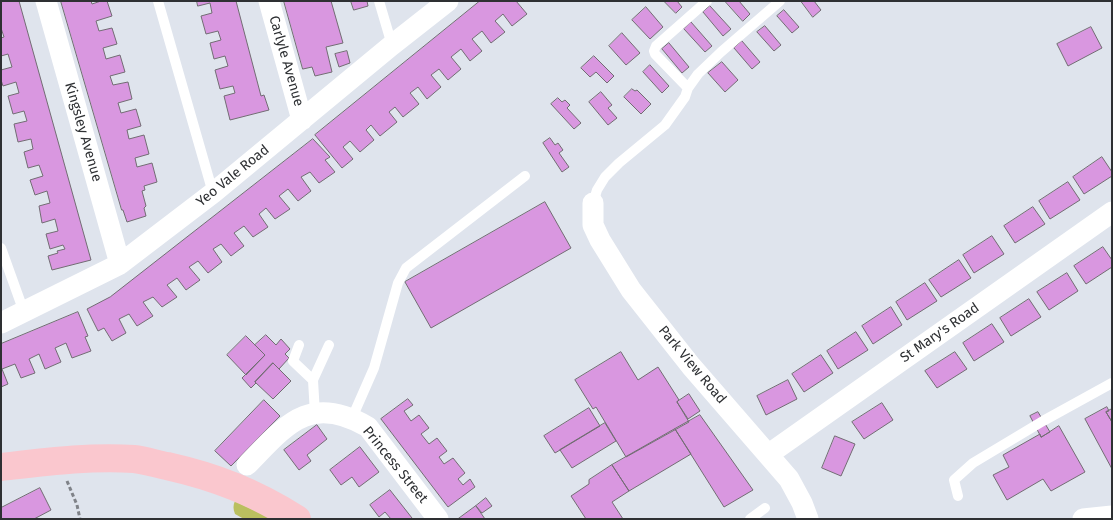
<!DOCTYPE html>
<html>
<head>
<meta charset="utf-8">
<style>
	body { margin:0 }
	#map { position:relative; width:1113px; height:520px; overflow:hidden; background:#dfe4ed; font-family:"Fira Sans",sans-serif }
	canvas { display:block }
	.frame { position:absolute; inset:0; border:2px solid #2e3033; pointer-events:none }
</style>
</head>
<body>
<div id="map">
<canvas width="1113" height="520"></canvas>
<div class="frame"></div>
</div>
<script>
const c = document.querySelector('canvas').getContext('2d');
c.lineJoin = 'round';
function paint(path, color) { c.fillStyle = color; c.fill(path, 'evenodd'); }
function stroke(path, color, width, dash) { c.strokeStyle = color; c.lineWidth = width; c.lineCap = dash ? 'butt' : 'round'; c.setLineDash(dash || []); c.stroke(path); }
function label(font, color, halo, rows, align = 'center') {
  c.font = font + ' "Fira Sans",sans-serif'; c.lineWidth = 4.5; c.setLineDash([]); c.textBaseline = 'middle'; c.strokeStyle = halo; c.fillStyle = color; for (const [text, x, y, turn = 0] of rows) {
    c.save(); c.translate(x, y); c.rotate((+turn || 0) * Math.PI / 180); c.textAlign = isNaN(turn) ? turn : align; if (halo) c.strokeText(text, 0, 0); c.fillText(text, 0, 0); c.restore();
  }
}
paint(new Path2D(`
	M235,501L272,519H244L235,514C233,509 233,505 235,501Z`), '#babf5f');
const building = new Path2D(`
	M1,1H19L91,260L52,270L48,256L58,253L57,251L65,249L63,245L50,249L46,234L58,231L55,219L42,223L39,206L50,203L47,191L35,195L30,180L43,176L39,165L28,168L24,152L33,149L31,139L18,142L14,124L27,121L24,111L13,114L8,96L19,93L16,82L3,86L1,80V70L12,67L8,54L1,56V38L4,37L1,28Z
	M61,1H91L92,4L101,1H107L112,16L96,21L99,31L112,28L117,44L103,48L106,59L120,55L125,72L110,76L113,85L128,82L132,99L118,103L121,113L136,109L141,126L127,130L129,139L144,135L149,154L135,158L137,167L152,163L157,182L144,186L145,190L142,191L146,206L144,208L146,216L127,222L123,210H122Z
	M197,1H236L261,96L264,95L269,110L230,120L224,96L235,93L233,86L220,89L215,70L228,66L225,56L214,59L210,43L221,40L218,31L206,34L201,16L212,13L210,3L198,6Z
	M284,1H331L343,43L326,47L332,72L315,76L312,67L303,69Z
	M351,1H367L368,6L354,10Z
	M480,1H516L527,14L512,26L503,14L495,21L505,32L491,43L482,31L472,39L482,51L470,61L461,49L451,57L461,69L448,80L439,69L431,75L441,87L427,99L418,87L410,93L419,104L403,117L395,107L389,112L397,122L380,136L371,125L366,130L374,140L360,152L350,141L343,147L353,159L342,168L315,135Z
	M664,1H677L682,7L676,13Z
	M725,1H739L750,14L743,21Z
	M801,1H814L821,10L813,17Z
	M710,6L731,29L723,36L703,12Z
	M646,7L663,27L650,39L632,20Z
	M784,10L799,27L792,33L777,16Z
	M691,22L712,46L705,52L684,29Z
	M765,26L781,45L774,51L757,32Z
	M1091,27L1102,48L1068,66L1057,44Z
	M622,33L640,53L626,65L609,46Z
	M742,41L760,62L752,69L734,48Z
	M669,43L689,67L682,73L662,49Z
	M347,51L350,63L339,67L335,54Z
	M594,56L614,76L607,83L596,72L590,77L581,68Z
	M722,62L738,80L725,92L708,73Z
	M650,65L669,86L662,93L643,72Z
	M632,89L635,91L637,90L651,104L641,114L624,97Z
	M601,92L612,105L608,108L617,118L608,125L589,102Z
	M558,98L562,102L565,100L570,105L567,108L581,123L574,129L551,104Z
	M550,138L555,145L558,143L563,150L559,153L569,167L562,172L543,143Z
	M313,139L330,157L325,160L335,172L319,183L310,172L301,177L311,191L298,201L288,189L279,196L290,209L275,219L266,208L259,214L268,227L253,237L244,226L234,233L244,246L231,256L221,244L213,249L222,262L208,273L198,261L189,267L200,280L186,290L177,278L167,285L177,297L162,307L153,297L143,302L153,316L137,326L129,314L119,319L126,333L112,341L104,328L98,331L87,309L110,297Z
	M1102,157L1112,172V176L1084,194L1073,177Z
	M1068,182L1080,200L1050,219L1039,201Z
	M545,202L571,248L431,328L405,282Z
	M1033,207L1045,224L1015,243L1004,226Z
	M992,236L1004,254L974,273L963,255Z
	M1103,247L1112,260V267L1086,284L1074,266Z
	M959,260L971,278L941,297L929,280Z
	M1067,273L1078,291L1049,310L1037,292Z
	M925,283L937,301L907,320L896,302Z
	M1029,299L1041,317L1011,336L1000,318Z
	M891,307L902,325L873,344L862,326Z
	M78,312L88,336L85,337L91,351L72,358L66,343L55,348L61,362L45,369L39,354L29,359L35,373L21,378L15,364L2,369L8,384L1,387V344Z
	M992,324L1004,342L974,361L963,343Z
	M856,332L868,350L838,369L827,351Z
	M266,335L276,345L281,339L290,349L285,354L289,358L279,369L273,363L255,382L256,383L251,388L242,378L265,355L255,345Z
	M246,336L265,355L246,375L227,355Z
	M621,352L638,380L658,367L679,400L677,402L689,422L626,457L596,407L593,409L575,380Z
	M955,352L967,369L937,388L925,371Z
	M821,355L833,373L804,392L792,374Z
	M273,363L291,381L273,399L255,382Z
	M788,380L797,399L766,415L757,396Z
	M689,394L700,411L688,419L677,402Z
	M408,399L413,405L404,411L411,421L419,415L429,428L421,434L429,444L437,438L447,451L439,457L444,464L453,458L465,473L458,479L463,485L470,479L475,487L448,507L381,419Z
	M264,400L280,416L231,466L215,451Z
	M882,403L893,420L864,439L852,422Z
	M1107,407L1109,411L1106,412L1112,422V469L1085,419Z
	M589,408L600,426L555,453L544,436Z
	M1112,409V422L1106,412Z
	M1038,412L1050,432L1041,437L1030,416Z
	M700,415L753,490L724,507L675,429Z
	M605,423L616,441L572,468L560,450Z
	M317,425L327,439L307,455L311,461L299,470L284,450Z
	M1059,426L1085,472L1051,491L1043,479L1007,500L993,475L1009,467L1003,455L1040,434L1041,437Z
	M675,429L691,454L629,491L612,465Z
	M835,436L855,444L841,476L822,468Z
	M360,447L379,472L359,487L352,477L341,485L330,470Z
	M612,465L629,491L612,502L623,519H586L571,496L589,484V480Z
	M40,488L51,510L34,519H1V508Z
	M390,490L412,518L411,519H391L385,512L379,517L370,505Z
	M486,498L492,506L482,513L476,506Z
	M476,506L485,519H458Z`);
paint(building, '#d997e0');
stroke(building, '#726c73', 1);
stroke(new Path2D(`
	M67,481L77,505L80,519`), '#7f8288', 3, [4, 2.5]);
stroke(new Path2D(`
	M158,1L213,193
	M379,1L392,45
	M688,88L655,54L654,51L656,46L707,1
	M593,203L597,190L605,177L619,163L665,125L685,97L688,88L698,74L721,52L780,1
	M1,248L24,312
	M299,345L293,361L313,380
	M315,414L313,380L329,345
	M352,418L374,368L398,283L406,268L525,176
	M958,496L954,480L973,463L1043,421L1112,383
	M750,519L765,508`), '#fff', 10);
stroke(new Path2D(`
	M46,1L120,264
	M269,1L302,120
	M593,203V225L600,240L631,290L691,366L789,479L802,503L808,519
	M1,323L120,264L213,193L392,45L448,1
	M769,454L1112,212
	M247,465C286,425 309,393 368,427L438,519
	M1083,519L1112,516`), '#fff', 21);
stroke(new Path2D(`
	M1,467C45,462 90,456 134,459C145,460 156,464 167,466C216,477 254,492 297,519`), '#fac7ce', 28);
label('14px', '#2e3033', '#fff', [
	["Carlyle Avenue",286,61,74],
	["Kingsley Avenue",83,132,74],
	["Yeo Vale Road",233,176,-39],
	["St Mary's Road",940,333,-35],
	["Park View Road",692,365,50],
	["Princess Street",395,465,51]
]);
</script>
</body>
</html>
